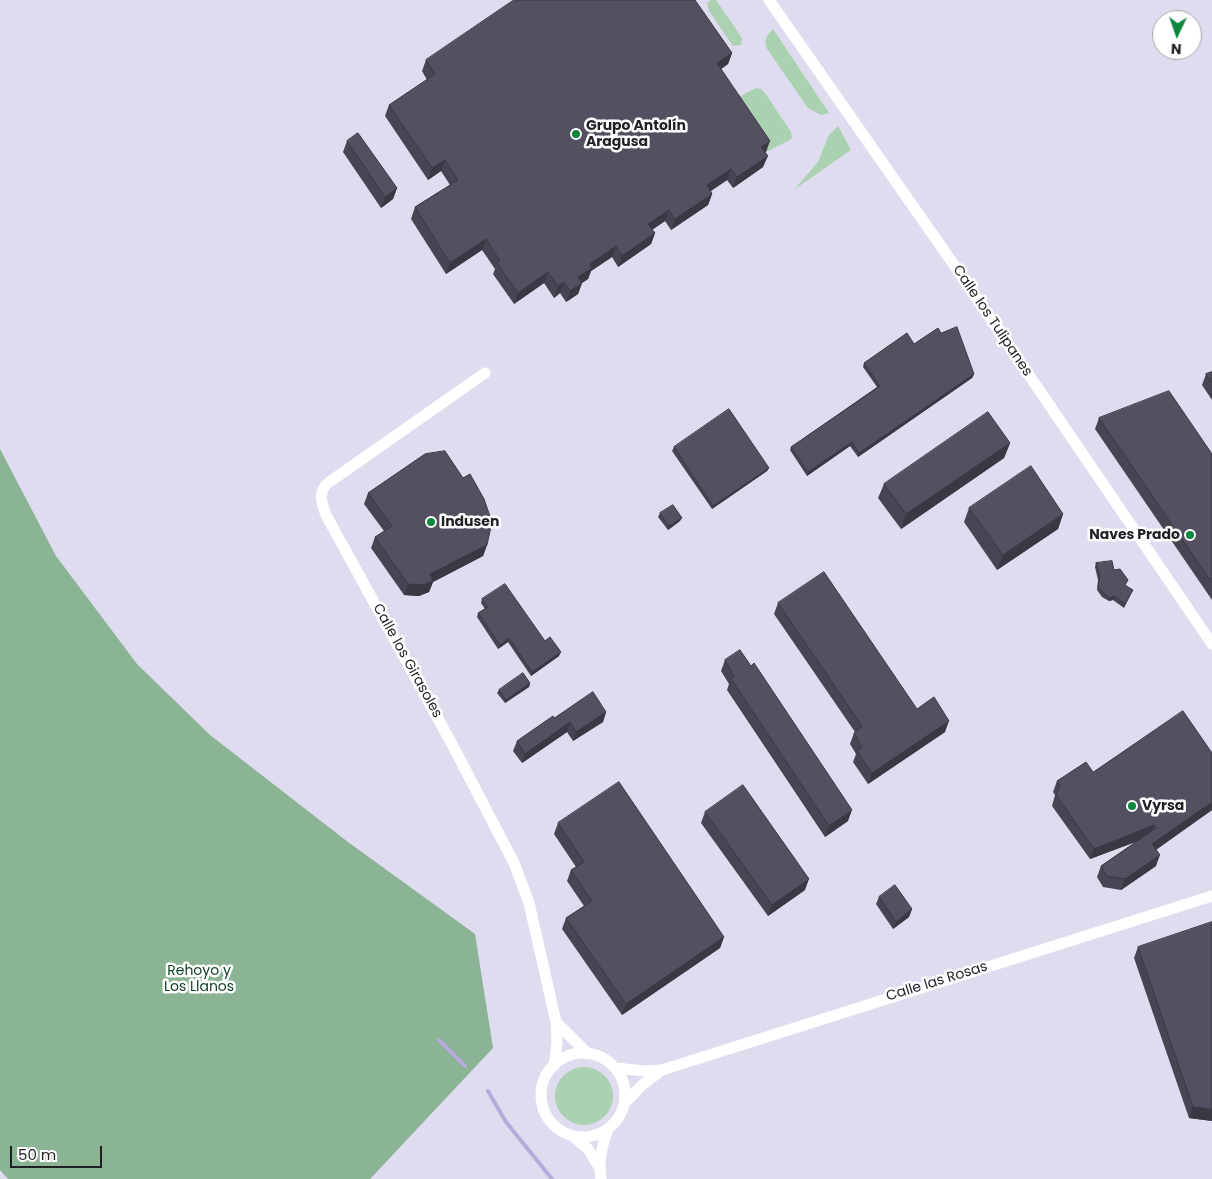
<!DOCTYPE html>
<html>
<head>
<meta charset="utf-8">
<style>
	body { margin:0 }
	#map { position:relative; width:1212px; height:1179px; overflow:hidden; background:#e0dcf0; font-family:Poppins,sans-serif }
	canvas { display:block }
	.north { position:absolute; left:1152px; top:10px; width:50px; height:50px; box-sizing:border-box; background:#fff; border:1px solid #a6a5a8; border-radius:50%; rotate:183deg; font-size:14px; font-weight:700; line-height:20px; text-align:center; color:#201f26 }
	.north::after { content:''; display:block; margin:auto; width:18px; height:22px; background:#0d863f; clip-path:polygon(50% 0,100% 100%,50% 72%,0 100%) }
	.scale { position:absolute; left:10px; top:1146px; width:92px; height:22px; box-sizing:border-box; border:2px solid #201f26; border-top:0; padding-left:6px; font-size:15px; line-height:18px; white-space:nowrap; color:#201f26; -webkit-text-stroke:4px #fff; paint-order:stroke }
</style>
</head>
<body>
<div id="map">
<canvas width="1212" height="1179"></canvas>
<div class="north">N</div>
<div class="scale">50 m</div>
</div>
<script>
const c = document.querySelector('canvas').getContext('2d');
c.lineJoin = 'round';
function paint(path, color) { c.fillStyle = color; c.fill(path, 'evenodd'); }
function stroke(path, color, width, dash) { c.strokeStyle = color; c.lineWidth = width; c.lineCap = dash ? 'butt' : 'round'; c.setLineDash(dash || []); c.stroke(path); }
function label(font, color, halo, rows, align = 'center') {
  c.font = font + ' Poppins,sans-serif'; c.lineWidth = 5; c.setLineDash([]); c.textBaseline = 'middle'; c.strokeStyle = halo; c.fillStyle = color; for (const [text, x, y, turn = 0] of rows) {
    c.save(); c.translate(x, y); c.rotate((+turn || 0) * Math.PI / 180); c.textAlign = isNaN(turn) ? turn : align; if (halo) c.strokeText(text, 0, 0); c.fillText(text, 0, 0); c.restore();
  }
}
paint(new Path2D(`
	M711,0H716L742,38L741,45L733,46L709,11L707,3Z
	M773,29L829,113L821,115L808,108L767,49C763,40 767,36 773,29Z
	M756,88L761,89L765,93L791,132L792,138L790,140L766,152L731,101Z
	M838,126L851,150L795,189L818,162L829,135Z
	M555 1096a29 29 0 1 1 58 0a29 29 0 1 1-58 0Z`), '#aad2b1');
paint(new Path2D(`
	M0,449L56,556L137,664L210,735L348,842L475,934L493,1048L370,1179H8L0,1170Z`), '#8ab493');
stroke(new Path2D(`
	M439,1040L465,1066
	M488,1091L506,1122L552,1179`), '#b6acda', 4);
stroke(new Path2D(`
	M769,0L952,262L1212,644
	M485,373L328,483C317,493 322,503 326,515L453,746L514,863L529,903L556,1022L557,1043L554,1066
	M556,1022L588,1054
	M541 1095a42 42 0 1 1 84 0a42 42 0 1 1-84 0Z
	M615,1068L645,1071L662,1070L1212,896
	M624,1104L641,1086L662,1070
	M573,1136L588,1149L599,1167
	M601,1179C598,1161 602,1146 608,1129`), '#fff', 11);
paint(new Path2D(`
	M732,53L728,64L721,69L766,152L765,153L763,167L733,188L727,180L711,191L712,194L708,205L671,230L665,221L652,230L655,233L651,244L618,267L612,257L591,271L588,279L582,283L578,294L566,302L560,293L554,298L544,283L514,304L493,274L495,269L482,250L446,274L411,219L415,207L450,185L441,171L428,180L385,116L389,105L427,80L422,71L426,60Z
	M347,141L397,188L393,199L381,208L343,152Z
	M914,344L974,374L972,378L858,457L850,446L807,476L790,450L791,447L877,387L863,367L864,363Z
	M1212,372V400L1202,385L1206,374Z
	M1099,418L1212,454V600L1095,429Z
	M1010,443L1004,458L901,529L878,498L884,484Z
	M674,447L769,468L767,471L712,509L672,451Z
	M368,493L487,545L483,556L433,582L429,592L419,596L404,595L371,548L375,537L384,531L364,504Z
	M969,508L1063,514L1058,529L997,570L964,522Z
	M660,513L680,521L668,530L658,517Z
	M1096,563L1114,570L1131,594L1124,608L1113,600L1109,601L1102,597L1097,590L1098,580L1095,567Z
	M482,599L545,641L559,656L531,676L508,642L498,649L477,617L478,613L485,609L481,603Z
	M778,603L917,709L945,732L868,784L853,762L856,754L850,744L854,733L855,732L774,614Z
	M725,660L848,821L825,837L727,690L729,684L721,671Z
	M530,683L529,687L505,703L497,693L499,690Z
	M606,712L603,722L573,741L567,732L522,763L513,751L517,741L554,718Z
	M1093,772L1212,810L1156,850V866L1121,890L1103,887L1097,877L1101,866L1136,842L1090,859L1052,806L1055,795L1053,792L1057,781Z
	M705,812L805,890L768,916L701,823Z
	M558,823L724,937L720,948L622,1015L562,929L566,918L584,906L567,881L571,870L576,867L554,834Z
	M879,897L912,909L909,917L893,929L876,904Z
	M1138,947L1212,1121L1189,1118L1134,958Z`), '#484553');
paint(new Path2D(`
	M732,53L728,64L713,75L717,63Z
	M770,141L766,152L757,158L761,147Z
	M768,156L763,167L733,188L737,177Z
	M445,160L441,171L428,180L432,168Z
	M731,169L727,180L703,196L707,185Z
	M397,188L393,199L381,208L385,197Z
	M712,194L708,205L671,230L675,219Z
	M669,210L665,221L644,235L648,224Z
	M655,233L651,244L618,267L622,256Z
	M486,239L482,250L446,274L450,263Z
	M616,246L612,257L591,271L588,279L582,283L578,294L566,302L570,291L578,277L590,264Z
	M548,272L544,283L514,304L518,293Z
	M564,282L560,293L554,298L558,286Z
	M974,374L972,378L858,457L859,453Z
	M852,442L850,446L807,476L808,472Z
	M1010,443L1004,458L901,529L906,514Z
	M769,468L767,471L712,509L713,506Z
	M1063,514L1058,529L997,570L1003,555Z
	M682,518L680,521L668,530L669,526Z
	M487,545L483,556L433,582L429,592L419,596L404,595L408,584L430,574Z
	M1114,596L1113,600L1109,601L1110,598Z
	M509,638L508,642L498,649L500,645Z
	M561,652L559,656L531,676L532,672Z
	M530,683L529,687L505,703L506,700Z
	M606,712L603,722L573,741L576,732Z
	M949,721L945,732L868,784L872,773Z
	M570,722L567,732L522,763L525,754Z
	M1212,802V810L1148,855L1152,844Z
	M852,810L848,821L825,837L829,826Z
	M1154,825L1150,836L1090,859L1094,849Z
	M1160,855L1156,866L1121,890L1125,879Z
	M809,879L805,890L768,916L772,905Z
	M912,909L909,917L893,929L896,922Z
	M724,937L720,948L622,1015L626,1004Z
	M1193,1107L1212,1109V1121L1189,1118Z`), '#3b3844');
const building = new Path2D(`
	M514,0H695L732,53L717,63L770,141L761,147L768,156L737,177L731,169L707,185L712,194L675,219L669,210L648,224L655,233L622,256L616,246L590,264L592,268L578,277L582,283L570,291L564,282L558,286L548,272L518,293L497,263L500,261L486,239L450,263L415,207L458,180L445,160L432,168L389,105L435,74L426,60Z
	M358,133L397,188L385,197L347,141Z
	M957,327L974,374L859,453L852,442L808,472L791,447L880,386L864,363L907,333L914,344L938,328L941,333Z
	M1212,372V383L1206,374Z
	M1169,391L1212,454V583L1099,418Z
	M729,409L769,468L713,506L674,447Z
	M988,412L1010,443L906,514L884,484Z
	M445,451L463,478L470,474L484,499L492,522L487,545L430,574L433,581L423,585L408,584L375,537L392,526L368,493L425,454Z
	M1031,466L1063,514L1003,555L969,508Z
	M673,505L682,518L669,526L660,513Z
	M1112,561L1114,570L1120,569L1128,580L1125,585L1133,590L1125,604L1114,596L1110,598L1103,593L1098,586L1100,576L1096,563Z
	M824,572L917,709L934,697L949,721L872,773L857,751L862,747L854,733L862,726L778,603Z
	M505,584L545,641L550,637L561,652L532,672L509,638L500,645L478,613L488,607L482,599Z
	M740,650L751,666L754,663L852,810L829,826L731,679L734,676L725,660Z
	M523,673L530,683L506,700L499,690Z
	M593,692L606,712L576,732L570,722L525,754L517,741L553,716L554,718Z
	M1183,711L1212,753V802L1152,844L1160,855L1125,879L1107,876L1101,866L1156,828L1154,825L1094,849L1056,795L1060,785L1057,781L1086,762L1093,772Z
	M619,782L724,937L626,1004L566,918L592,901L571,870L584,862L558,823Z
	M743,785L809,879L772,905L705,812Z
	M895,885L912,909L896,922L879,897Z
	M1212,922V1109L1193,1107L1138,947Z`);
paint(building, '#545061');
stroke(building, '#3b3844', 1);
for (const [x, y, r, color] of [
	[576,134,5,"#0d863f"],
	[431,522,5,"#0d863f"],
	[1190,535,5,"#0d863f"],
	[1132,806,5,"#0d863f"]
]) { const dot = new Path2D(); dot.arc(x, y, r, 0, 2 * Math.PI); c.fillStyle = color; c.fill(dot); stroke(dot, '#fff', 2); }
label('bold 14px', '#201f26', '#fff', [
	["Grupo Antolín",586,126],
	["Aragusa",586,142],
	["Indusen",441,522],
	["Naves Prado",1180,535,"right"],
	["Vyrsa",1142,806]
], 'left');
label('14px', '#201f26', '#fff', [
	["Calle los Tulipanes",992,321,56],
	["Calle los Girasoles",407,661,61],
	["Calle las Rosas",937,982,-17]
]);
label('14px', '#0e3f1f', '#fff', [
	["Rehoyo y",199,971],
	["Los Llanos",199,987]
]);
</script>
</body>
</html>
